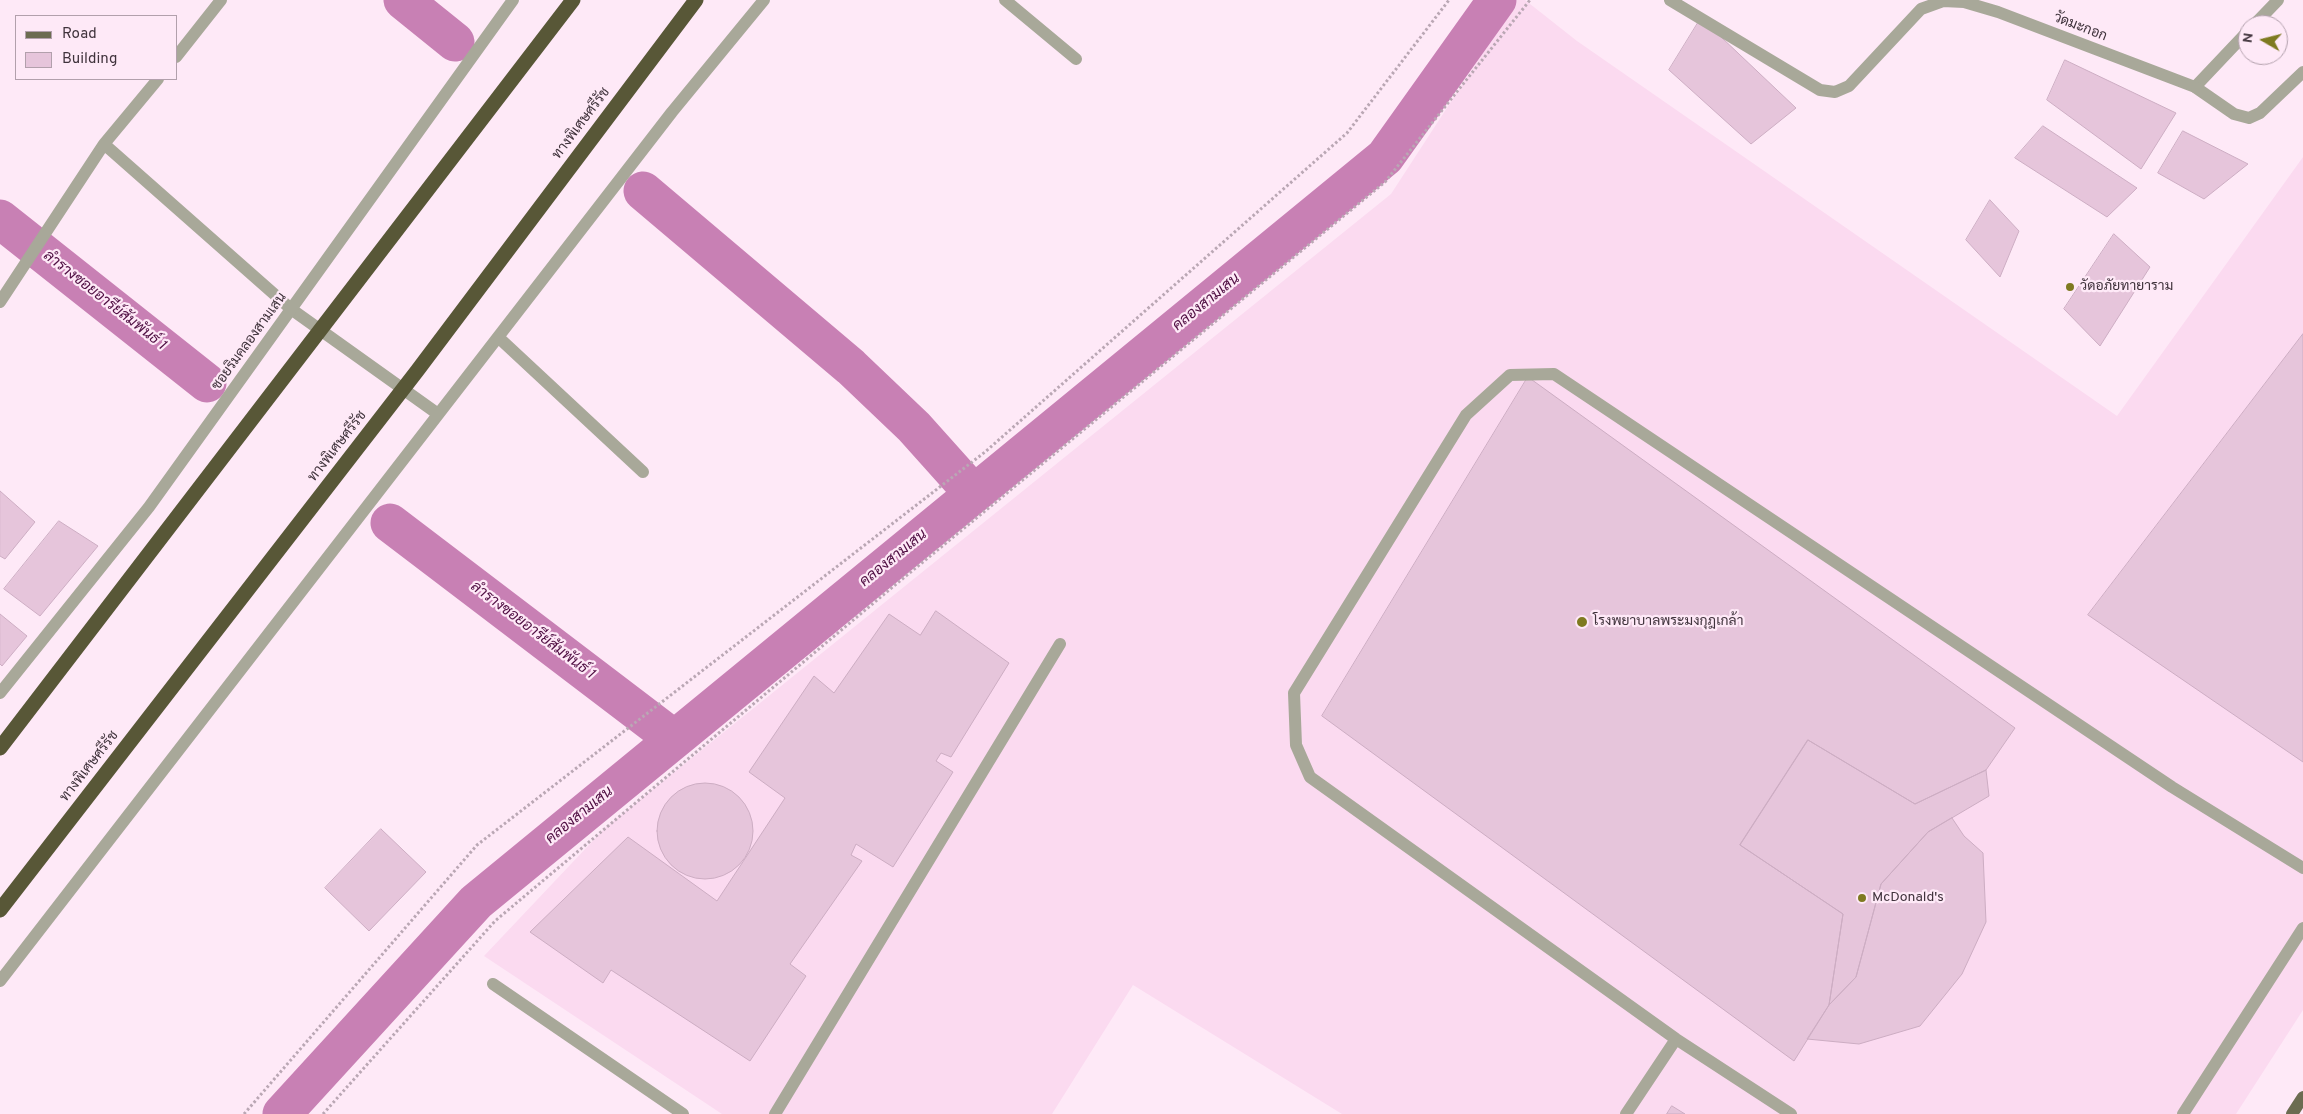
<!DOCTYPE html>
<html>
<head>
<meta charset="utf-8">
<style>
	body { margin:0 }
	#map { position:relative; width:2303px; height:1114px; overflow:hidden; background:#fee9f7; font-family:Overpass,sans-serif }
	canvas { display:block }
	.legend { position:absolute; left:15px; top:15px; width:162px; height:65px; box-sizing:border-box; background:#fee9f7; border:1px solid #b2a0ac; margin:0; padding:6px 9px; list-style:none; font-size:15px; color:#40333c }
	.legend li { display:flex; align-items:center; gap:10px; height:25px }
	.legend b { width:25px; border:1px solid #b2a0ac }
	.north { position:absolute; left:2238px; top:15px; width:50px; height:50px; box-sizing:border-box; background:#fee9f7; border:1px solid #b2a0ac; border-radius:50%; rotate:278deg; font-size:14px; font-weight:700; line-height:20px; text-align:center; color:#40333c }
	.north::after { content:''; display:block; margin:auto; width:18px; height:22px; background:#7e7a20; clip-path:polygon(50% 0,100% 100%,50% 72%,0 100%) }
</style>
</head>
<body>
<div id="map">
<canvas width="2303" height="1114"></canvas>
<ul class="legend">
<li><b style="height:6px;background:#6c6c51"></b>Road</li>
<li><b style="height:14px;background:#e6c5db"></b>Building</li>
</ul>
<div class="north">N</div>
</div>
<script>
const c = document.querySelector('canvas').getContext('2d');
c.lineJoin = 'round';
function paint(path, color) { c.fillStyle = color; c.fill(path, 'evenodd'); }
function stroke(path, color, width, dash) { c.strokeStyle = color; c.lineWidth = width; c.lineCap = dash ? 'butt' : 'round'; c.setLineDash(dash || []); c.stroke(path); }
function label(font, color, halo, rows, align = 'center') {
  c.font = font + ' Overpass,Sarabun,sans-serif'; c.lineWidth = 4.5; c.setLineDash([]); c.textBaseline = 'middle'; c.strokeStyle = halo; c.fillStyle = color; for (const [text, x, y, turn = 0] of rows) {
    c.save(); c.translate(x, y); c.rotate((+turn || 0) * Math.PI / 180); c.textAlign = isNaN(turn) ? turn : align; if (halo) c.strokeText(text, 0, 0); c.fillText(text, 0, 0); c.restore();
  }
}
paint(new Path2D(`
	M1517,0H1525L1577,41L2117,416L2303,157V1010L2236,1114H1342L1133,985L1052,1114H722L484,956L605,828L1391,194Z`), '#fbdaf0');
stroke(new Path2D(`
	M403,0L455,42
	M643,191L851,367L914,427L974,494
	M0,219L207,383
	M390,523L674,739
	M282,1114L476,902L1385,157L1497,0`), '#c880b4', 39);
const building = new Path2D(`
	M1701,18L1796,108L1751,144L1669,70Z
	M2065,60L2176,113L2141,169L2047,100Z
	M2043,126L2137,188L2107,217L2015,158Z
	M2183,131L2248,164L2204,199L2158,173Z
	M1990,200L2019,231L2000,277L1966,240Z
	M2114,234L2150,267L2100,346L2064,309Z
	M2303,334V762L2088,615Z
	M1528,377L2015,728L1986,770L1915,804L1808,740L1740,845L1843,914L1829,1005L1794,1061L1322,716Z
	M0,491L35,522L5,559L0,556Z
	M59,521L98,546L40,616L4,589Z
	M936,611L1009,663L951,757L941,753L936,761L953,772L893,867L856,844L851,855L862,861L790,964L806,976L750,1061L611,970L603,983L530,932L628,837L717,901L785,798L749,772L814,676L834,693L889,614L920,635Z
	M0,614L27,636L2,666L0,664Z
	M1808,740L1915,804L1986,770L1989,796L1928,832L1881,884L1856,977L1829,1005L1843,914L1740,845Z
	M657 831a48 48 0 1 1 96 0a48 48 0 1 1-96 0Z
	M1952,818L1964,836L1983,853L1986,922L1962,974L1920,1026L1859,1044L1807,1039L1829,1005L1856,977L1881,884L1928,832Z
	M381,829L426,872L369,931L325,888Z
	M1672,1106L1685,1114H1667Z`);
paint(building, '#e6c5db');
stroke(building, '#cdadc3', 1);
stroke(new Path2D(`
	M244,1114L477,845L985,452L1347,133L1449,0
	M323,1114L495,921L895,585L1385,182L1530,0`), '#baa7b4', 3, [2.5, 2.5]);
stroke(new Path2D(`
	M2254,25L2278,0
	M2195,87L2248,31
	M493,984L683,1114
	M775,1114L1060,644
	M1626,1114L1676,1039
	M1791,1114L1676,1039L1310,777L1296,745L1294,693L1466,415L1510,375L1554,374L2172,787L2303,868
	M2183,1114L2303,928`), '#a8a899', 12);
stroke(new Path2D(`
	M1005,0L1076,59
	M1670,0L1820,90L1835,92L1849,86L1921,9L1943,1L1964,2L1998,12L2195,87L2234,114L2249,118L2260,113L2303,72
	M176,57L221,0
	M158,79L104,144L291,309L438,414
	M0,302L104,144
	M498,337L643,472
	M0,981L672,112L764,0`), '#a8a899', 12);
stroke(new Path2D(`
	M0,693L149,507L513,0`), '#a8a899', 12);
stroke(new Path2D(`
	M2292,1114L2303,1097`), '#6c6c51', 12);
stroke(new Path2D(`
	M0,748L573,0
	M0,910L417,371L696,0`), '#585737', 15);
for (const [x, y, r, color] of [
	[2070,287,5,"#7e7a20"],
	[1582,622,6,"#7e7a20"],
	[1862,898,5,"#7e7a20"]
]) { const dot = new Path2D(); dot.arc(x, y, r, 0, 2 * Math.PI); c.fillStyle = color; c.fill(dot); stroke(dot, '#fee9f7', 2); }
label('14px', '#40333c', '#fee9f7', [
	["วัดมะกอก",2080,28,21],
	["ทางพิเศษศรีรัช",582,124,-53],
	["ซอยริมคลองสามเสน",250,342,-54],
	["ทางพิเศษศรีรัช",338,447,-52],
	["ทางพิเศษศรีรัช",90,767,-52]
]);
label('14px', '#40333c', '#fee9f7', [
	["วัดอภัยทายาราม",2080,287],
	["โรงพยาบาลพระมงกุฎเกล้า",1593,622],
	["McDonald's",1872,898]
], 'left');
label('italic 15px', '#4f0e42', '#fee9f7', [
	["ลำรางซอยอารีย์สัมพันธ์ 1",104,301,38],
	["คลองสามเสน",1207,303,-39],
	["คลองสามเสน",894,559,-39],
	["ลำรางซอยอารีย์สัมพันธ์ 1",532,631,37],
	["คลองสามเสน",580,816,-39]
]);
</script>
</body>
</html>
